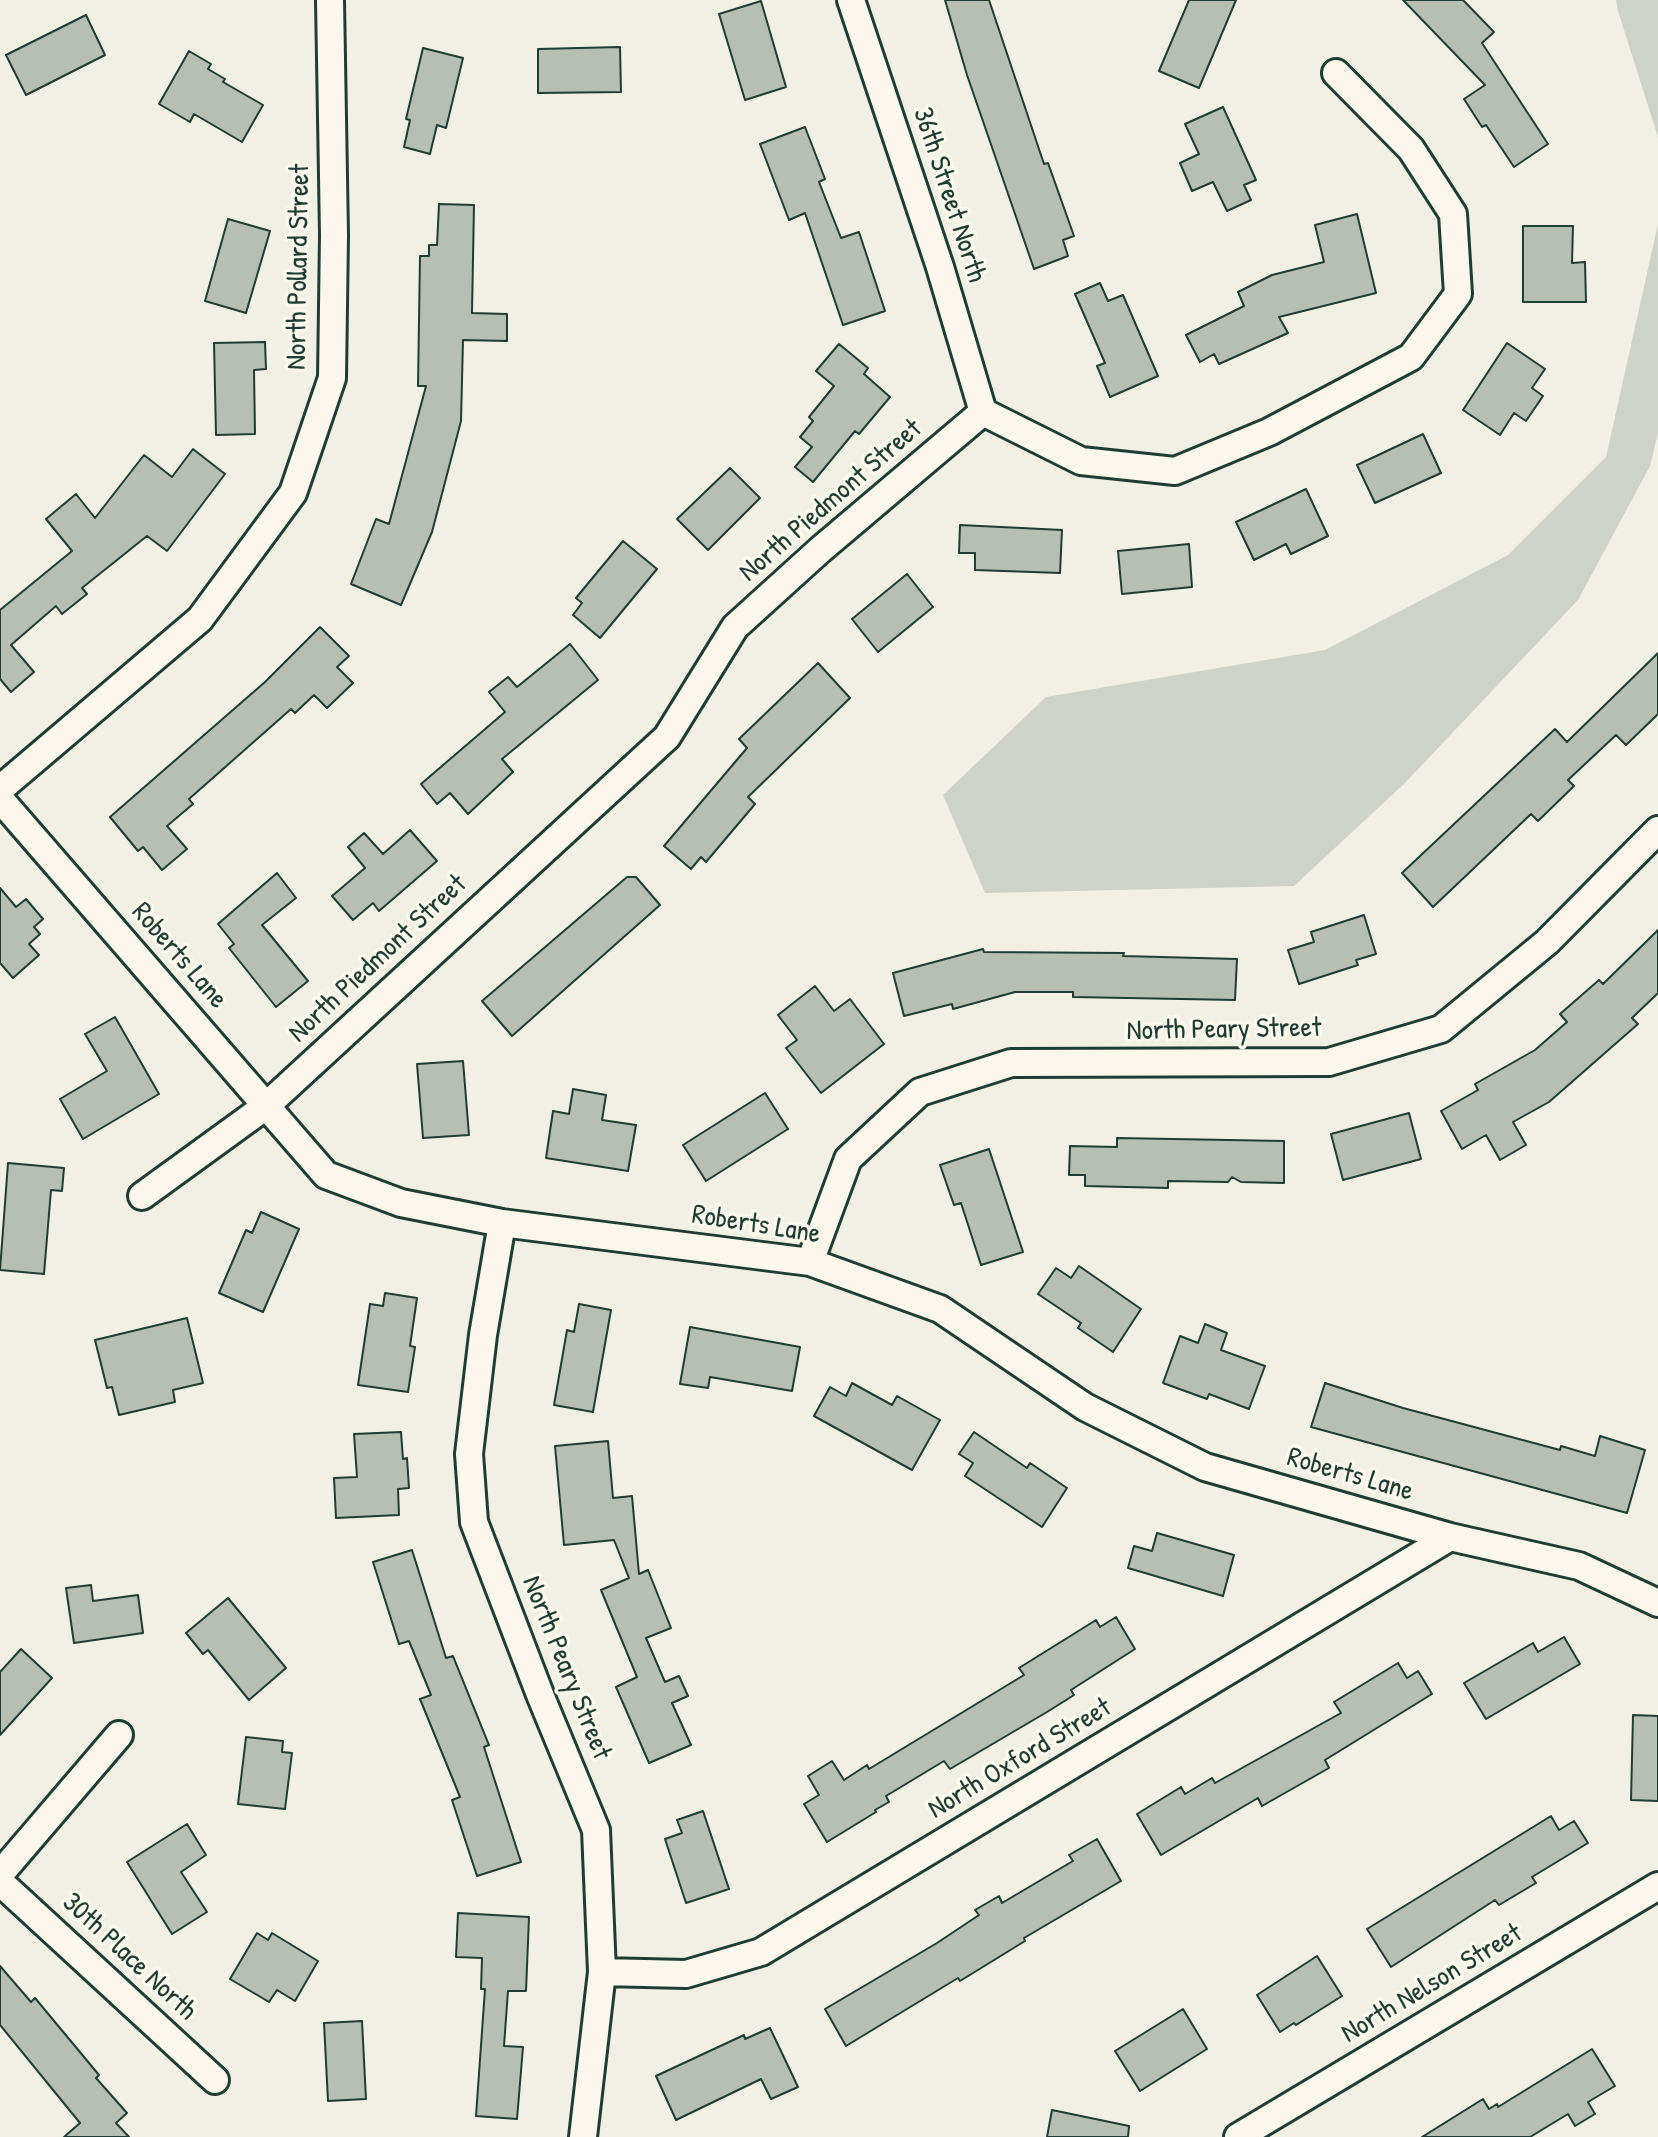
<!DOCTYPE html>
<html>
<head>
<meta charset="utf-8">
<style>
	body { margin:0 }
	canvas { display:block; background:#f2f0e5 }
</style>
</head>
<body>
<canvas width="1658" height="2137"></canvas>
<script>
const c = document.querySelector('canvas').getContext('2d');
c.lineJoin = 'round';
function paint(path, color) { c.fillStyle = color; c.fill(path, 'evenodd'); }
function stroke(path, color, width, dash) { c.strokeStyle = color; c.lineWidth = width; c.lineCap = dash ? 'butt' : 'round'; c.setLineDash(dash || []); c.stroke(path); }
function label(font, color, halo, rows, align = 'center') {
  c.font = font + ' "Patrick Hand",sans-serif'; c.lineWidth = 7; c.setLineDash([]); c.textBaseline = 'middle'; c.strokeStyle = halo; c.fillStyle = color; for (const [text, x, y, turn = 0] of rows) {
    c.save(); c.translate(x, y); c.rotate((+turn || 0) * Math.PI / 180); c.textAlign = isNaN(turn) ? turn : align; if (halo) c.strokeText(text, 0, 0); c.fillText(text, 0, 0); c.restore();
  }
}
paint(new Path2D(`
	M1616,0H1658V137L1618,11Z
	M1658,224V433L1650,466L1578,600L1405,783L1294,886L985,893L943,795L1046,697L1325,650L1508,555L1606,457Z`), '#cfd2c8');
const building = new Path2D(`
	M945,0H989L1044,164L1048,163L1074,236L1063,240L1068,256L1034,269L967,75Z
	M1189,0H1236L1199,88L1159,71Z
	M1403,0H1463L1494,32L1482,43L1548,144L1514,167L1486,125L1482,127L1464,99L1485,85Z
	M761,1L786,87L745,100L719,14Z
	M86,15L105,55L26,95L6,55Z
	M620,47L621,92L538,93V49Z
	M423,48L463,58L446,128L437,125L430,154L404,147L410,120L406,119Z
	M189,51L211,64L208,69L225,79L223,82L263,105L242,142L194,114L190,122L159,104Z
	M1223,107L1256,180L1244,185L1251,200L1227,211L1213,182L1192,191L1180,163L1199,154L1185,124Z
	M805,127L825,179L819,182L841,238L859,232L885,311L843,325L805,213L789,220L760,144Z
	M439,204L474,205L472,313L507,314V341L463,340L461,421L432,532L401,605L351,584L376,519L389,524L426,386H418L420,256H429V245H437Z
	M1357,214L1376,293L1279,317L1288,333L1219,364L1214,354L1200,362L1186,335L1244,306L1238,292L1272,275L1324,262L1315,225Z
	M228,219L270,231L246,313L205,301Z
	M1523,226H1573L1572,263L1585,262L1586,302H1523Z
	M1100,283L1108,301L1123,295L1158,376L1110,397L1097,366L1105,363L1075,294Z
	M265,342L266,369L254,370L255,434L216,435L214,343Z
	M1507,343L1545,369L1532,388L1543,396L1526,421L1514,413L1500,435L1463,410Z
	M839,344L868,368L864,374L890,397L859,434L855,431L813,482L795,467L812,447L800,437L813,421L809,417L834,386L816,371Z
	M1423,434L1441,473L1375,503L1357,465Z
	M193,449L225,474L167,551L147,536L82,588L87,594L62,614L56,606L11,645L34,672L11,692L0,679V610L72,551L46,519L76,494L95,518L144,455L172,477Z
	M730,468L760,498L708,550L677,519Z
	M1306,489L1328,536L1291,554L1286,544L1254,560L1236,522Z
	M960,525L1062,530L1060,573L975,570V553H959Z
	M623,541L657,569L600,638L573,615L582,603L576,598Z
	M1189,544L1192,587L1122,594L1118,551Z
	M907,574L933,607L878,652L852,619Z
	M320,627L349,656L337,667L353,683L327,708L314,695L295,713L291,709L189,799L193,804L167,826L187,849L162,870L143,847L138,851L110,817L265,682Z
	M570,644L598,680L502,759L513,772L468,814L450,793L437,804L421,784L505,712L489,692L508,677L517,687Z
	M1658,653V714L1626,745L1616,735L1568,780L1574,786L1538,821L1531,814L1433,907L1402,873L1555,729L1567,742Z
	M818,663L850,698L748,797L755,804L706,862L701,857L691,869L664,846L747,748L739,739Z
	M410,830L437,861L379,911L373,903L353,920L332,896L365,868L348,847L364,833L383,854Z
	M277,873L296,898L262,925L308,981L276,1007L229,948L234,944L218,924Z
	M627,877H636L660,905L512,1036L482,1001Z
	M0,888L16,907L26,899L43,919L34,927L40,934L29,944L39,955L13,978L0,963Z
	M1364,915L1376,954L1356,960L1358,965L1299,984L1288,950L1314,942L1311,932Z
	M1658,930V993L1632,1018L1638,1024L1549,1102L1513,1122L1526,1145L1500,1160L1486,1135L1462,1149L1441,1111L1478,1090L1475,1084L1535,1050L1567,1022L1560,1014L1599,980L1603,984Z
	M983,949L984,952L1124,953L1123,956L1237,959L1235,1000L1073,997V992H1015L953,1009L952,1004L904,1016L893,973Z
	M815,986L834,1011L850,999L884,1044L821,1093L786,1048L797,1040L778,1015Z
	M115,1017L159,1094L83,1139L60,1099L107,1071L85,1034Z
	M463,1061L469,1135L423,1138L417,1064Z
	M573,1089L606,1095L602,1120L636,1125L628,1171L546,1158L553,1111L569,1114Z
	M765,1093L788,1129L706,1181L683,1145Z
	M1409,1113L1421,1159L1343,1180L1331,1134Z
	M1117,1138L1284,1141V1183L1241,1182L1232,1177L1228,1182L1168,1181V1188L1085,1186V1175H1069L1070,1146L1117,1147Z
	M989,1149L1023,1252L981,1265L961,1203L954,1205L940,1165Z
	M8,1163L64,1168L62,1191L51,1190L44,1274L0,1270Z
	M261,1212L299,1229L263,1312L219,1293L246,1230L252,1233Z
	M1079,1266L1141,1309L1113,1352L1078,1328L1081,1323L1038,1294L1056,1268L1071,1278Z
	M385,1293L417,1298L410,1346L415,1347L408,1392L358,1385L370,1304L383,1306Z
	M579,1304L611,1310L593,1412L554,1405L567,1330L574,1332Z
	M187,1318L203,1383L173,1390L175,1402L119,1415L112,1387L107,1388L95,1340Z
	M1205,1324L1227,1333L1221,1350L1265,1366L1249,1409L1209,1394L1207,1399L1163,1383L1180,1336L1198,1343Z
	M690,1327L800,1347L792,1391L710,1377L708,1388L680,1384Z
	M852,1383L892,1405L897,1396L940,1420L912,1470L814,1416L830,1387L846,1396Z
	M1325,1383L1403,1408L1560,1450L1561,1446L1595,1456L1600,1436L1645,1450L1627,1513L1311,1427Z
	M401,1432L403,1459L407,1458L409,1488L398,1489L399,1515L336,1518L334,1478L357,1477L354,1434Z
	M974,1432L1027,1468L1030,1463L1067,1488L1042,1527L965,1476L973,1463L959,1454Z
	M608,1441L613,1498L632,1496L639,1574L648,1570L671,1628L646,1638L665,1682L679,1676L688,1696L672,1703L691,1745L649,1763L616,1687L637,1677L601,1590L629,1578L614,1540L564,1545L555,1446Z
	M1157,1533L1234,1555L1223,1596L1128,1568L1134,1546L1152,1551Z
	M412,1550L446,1658L453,1656L489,1745L484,1747L521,1862L477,1876L452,1800L460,1797L420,1699L431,1695L409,1641L399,1644L373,1562Z
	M91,1585L93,1601L138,1595L143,1633L74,1643L66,1588Z
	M228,1598L286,1668L249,1700L208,1650L203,1654L186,1633Z
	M1116,1617L1135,1649L1071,1690L1074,1695L1047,1712L950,1769L944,1761L886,1796L889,1802L875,1810L876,1812L827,1842L804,1804L819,1795L808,1776L832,1761L844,1780L867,1765L869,1769L1024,1675L1019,1668L1096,1620L1100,1627Z
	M1564,1637L1580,1664L1486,1719L1464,1683L1533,1643L1538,1652Z
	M21,1649L52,1678L0,1735V1672Z
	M1398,1663L1407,1678L1418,1671L1432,1694L1325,1760L1329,1768L1262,1806L1258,1798L1161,1855L1137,1814L1181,1787L1185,1794L1212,1778L1215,1783L1341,1713L1334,1702Z
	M1633,1715L1658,1716V1801L1631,1800Z
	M246,1737L283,1741L282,1752L292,1753L285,1809L238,1804Z
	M703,1811L729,1889L686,1903L665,1839L682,1833L677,1820Z
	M1551,1816L1559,1830L1574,1821L1588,1843L1532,1877L1536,1883L1499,1905L1495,1900L1391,1967L1367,1929Z
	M187,1824L206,1855L181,1872L207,1912L172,1934L127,1862Z
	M1097,1839L1121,1881L1024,1938L1025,1941L960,1981L958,1978L846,2046L825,2009L937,1943L979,1915L975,1910L999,1896L1002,1903L1073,1861L1069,1855Z
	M458,1913L529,1917L526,1991H508L504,2046L523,2047L517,2119L476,2116L485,1989H481L482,1958L456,1957Z
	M257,1933L268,1940L272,1933L318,1961L295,2001L277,1990L269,2002L230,1979Z
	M1317,1956L1342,1996L1296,2025L1294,2023L1280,2032L1257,1995Z
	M0,1966L31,2002L35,1998L99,2075L96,2078L127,2113L116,2123L129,2137H64L80,2123L0,2025Z
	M1183,2009L1207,2049L1140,2091L1115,2051Z
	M362,2021L366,2099L328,2101L324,2023Z
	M770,2028L798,2087L771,2099L761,2079L676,2120L656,2076L744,2035L745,2039Z
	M1592,2049L1615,2086L1588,2102L1595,2114L1575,2126L1568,2114L1530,2137H1422L1483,2099L1489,2109L1497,2104L1498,2107Z
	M1052,2110L1129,2126L1128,2137H1047Z`);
paint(building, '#b7beb3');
stroke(building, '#1f3d34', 2);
const minor = new Path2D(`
	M851,0L940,267L983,412
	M983,412L1081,461L1175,471L1269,432L1411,357L1458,294L1453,214L1411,149L1336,73
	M0,789L200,619L293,493L332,378L334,235L330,0
	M0,799L326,1175L401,1203L502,1223L810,1262L940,1309L1085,1407L1205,1467L1450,1537L1579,1566L1658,1603
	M142,1196L266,1106L667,737L735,627L820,550L983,412
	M502,1223L483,1335L469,1454L474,1522L541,1697L596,1830L602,1972L583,2137
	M810,1262L848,1159L920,1092L1011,1063L1329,1062L1441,1029L1547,942L1658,830
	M0,1874L119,1735
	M0,1882L215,2080
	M602,1972L686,1974L761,1952L1450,1537
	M1238,2137L1658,1886`);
stroke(minor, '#1f3d34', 32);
stroke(minor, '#fbf7ec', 26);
label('28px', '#1f3d34', '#fbf7ec', [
	["36th Street North",949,195,72],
	["North Pollard Street",299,267,-89],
	["North Piedmont Street",831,501,-41],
	["Roberts Lane",179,956,49],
	["North Piedmont Street",378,959,-43],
	["North Peary Street",1224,1030,-1],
	["Roberts Lane",756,1225,9],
	["Roberts Lane",1350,1475,16],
	["North Peary Street",566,1668,68],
	["North Oxford Street",1020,1759,-31],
	["30th Place North",129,1957,43],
	["North Nelson Street",1432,1984,-31]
]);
</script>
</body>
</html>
